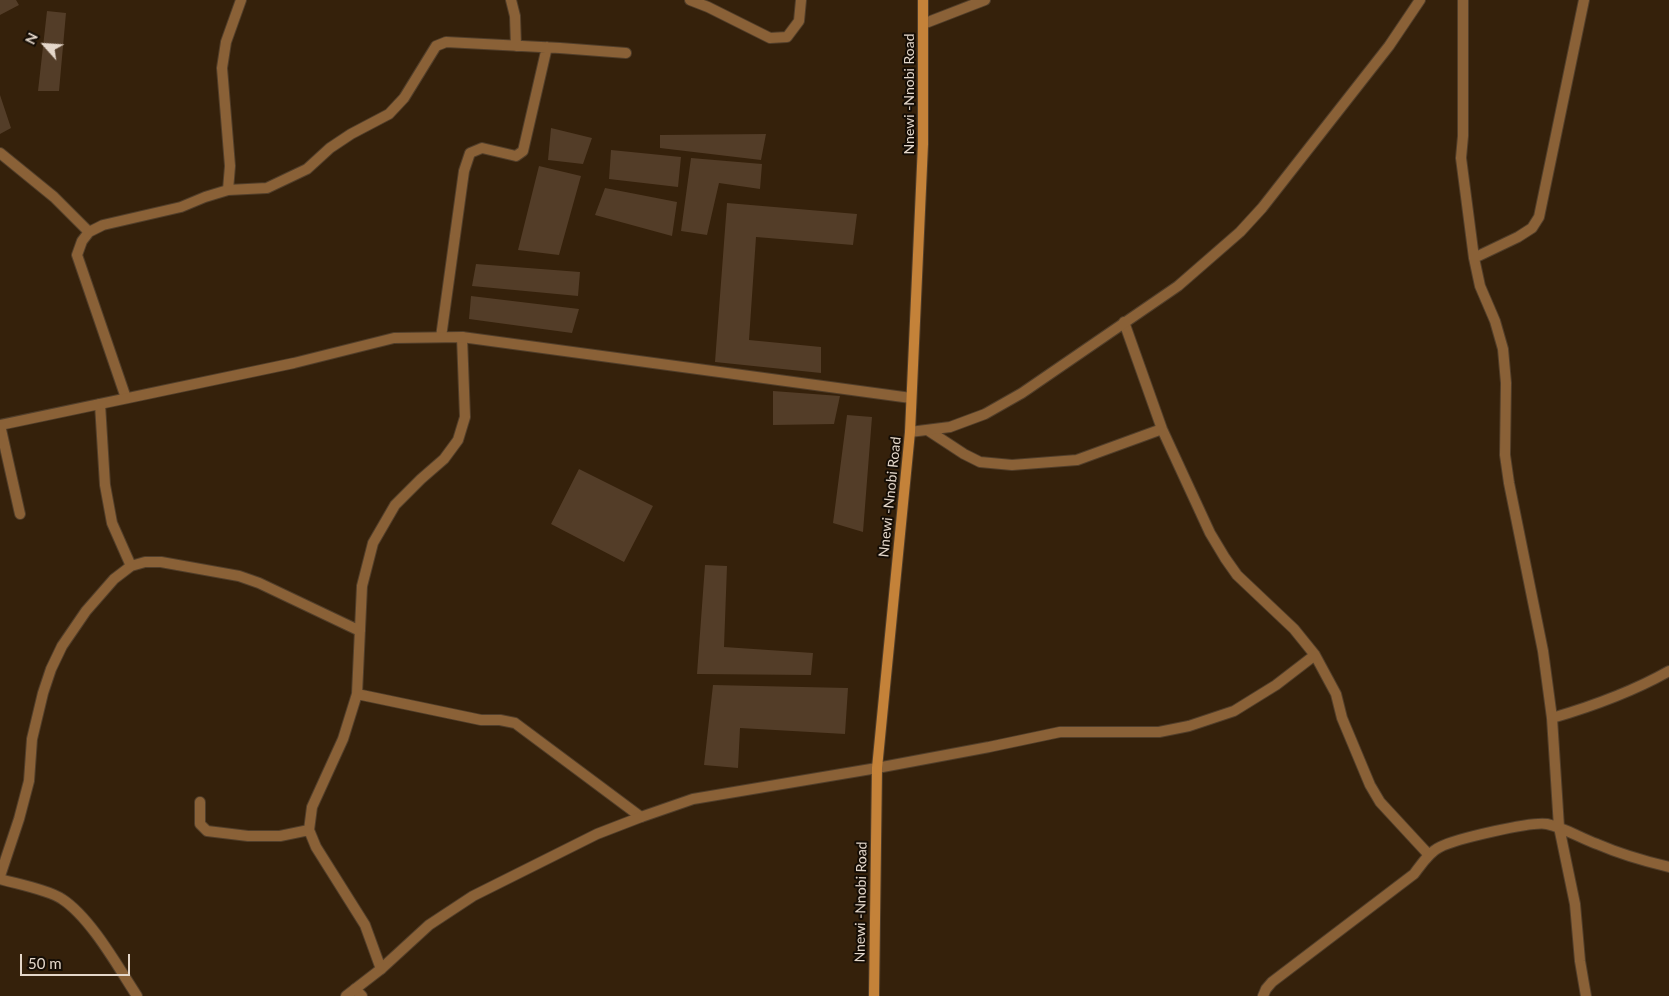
<!DOCTYPE html>
<html>
<head>
<meta charset="utf-8">
<style>
	body { margin:0 }
	#map { position:relative; width:1669px; height:996px; overflow:hidden; background:#35210b; font-family:Lato,sans-serif }
	canvas { display:block }
	.north { position:absolute; left:20px; top:20px; width:50px; height:50px; -webkit-text-stroke:4px #150d05; paint-order:stroke; rotate:296deg; font-size:14px; font-weight:700; line-height:20px; text-align:center; color:#e4d7ca }
	.north::after { content:''; display:block; margin:auto; width:18px; height:22px; background:#e4d7ca; clip-path:polygon(50% 0,100% 100%,50% 72%,0 100%) }
	.scale { position:absolute; left:20px; top:954px; width:110px; height:22px; box-sizing:border-box; border:2px solid #e4d7ca; border-top:0; padding-left:6px; font-size:15px; line-height:18px; white-space:nowrap; color:#e4d7ca; -webkit-text-stroke:4px #150d05; paint-order:stroke }
</style>
</head>
<body>
<div id="map">
<canvas width="1669" height="996"></canvas>
<div class="north">N</div>
<div class="scale">50 m</div>
</div>
<script>
const c = document.querySelector('canvas').getContext('2d');
c.lineJoin = 'round';
function paint(path, color) { c.fillStyle = color; c.fill(path, 'evenodd'); }
function stroke(path, color, width, dash) { c.strokeStyle = color; c.lineWidth = width; c.lineCap = dash ? 'butt' : 'round'; c.setLineDash(dash || []); c.stroke(path); }
function label(font, color, halo, rows, align = 'center') {
  c.font = font + ' Lato,sans-serif'; c.lineWidth = 4; c.setLineDash([]); c.textBaseline = 'middle'; c.strokeStyle = halo; c.fillStyle = color; for (const [text, x, y, turn = 0] of rows) {
    c.save(); c.translate(x, y); c.rotate((+turn || 0) * Math.PI / 180); c.textAlign = isNaN(turn) ? turn : align; if (halo) c.strokeText(text, 0, 0); c.fillText(text, 0, 0); c.restore();
  }
}
paint(new Path2D(`
	M0,0H16L19,5L0,15Z
	M47,11L66,13L59,91H38Z
	M0,95L11,128L0,134Z
	M551,128L592,138L583,164L548,160Z
	M766,134L761,160L660,148V135Z
	M611,150L681,157L678,187L609,179Z
	M691,158L762,164L760,189L719,183L707,235L681,231Z
	M539,166L581,176L559,255L518,250Z
	M605,188L677,202L672,236L595,215Z
	M727,203L857,214L853,245L756,237L749,340L821,347V373L715,362Z
	M476,264L580,272L578,296L472,286Z
	M471,296L579,309L572,333L469,319Z
	M773,391L840,396L834,424L773,425Z
	M847,415L872,417L863,532L833,523Z
	M579,469L653,506L624,562L551,524Z
	M705,565L727,566L724,647L813,653L811,675L697,674Z
	M713,685L848,688L845,734L740,728L738,768L704,765Z`), '#533d28');
const minor = new Path2D(`
	M511,0L515,16L516,46
	M690,0L708,7L770,38L787,37L799,21L801,0
	M1463,0V136L1461,158L1474,258L1480,286L1495,321L1503,349L1506,383L1505,455L1509,483L1543,651L1552,718L1559,827L1575,904L1580,961L1586,996
	M923,24L985,0
	M0,153L54,197L89,232
	M228,190L230,166L222,68L226,42L241,0
	M1474,258L1518,237L1532,228L1539,217L1584,0
	M1124,322L1162,429L1210,533L1225,558L1237,575L1294,629L1315,655L1336,694L1342,718L1370,785L1380,802L1429,855
	M441,337L464,171L470,153L482,148L516,156L523,151L547,47
	M126,398L77,255L82,241L89,232L103,225L181,207L205,197L228,190L267,188L307,169L330,148L351,134L389,114L404,98L436,46L446,42L560,48L626,53
	M100,404L105,485L112,523L131,566
	M0,425L20,514
	M929,431L964,454L980,462L1012,465L1077,460L1162,429
	M357,694L481,720H500L515,723L641,817
	M1552,718C1593,706 1632,692 1669,671
	M877,768L989,747L1060,732H1159L1189,726L1234,711L1276,685L1315,655
	M200,802V824L207,831L248,836H280L309,830
	M0,876L19,819L29,781L32,739L43,693L51,669L62,646L86,611L114,579L131,566L145,562H161L239,576L259,583L360,631
	M0,879C17,884 49,890 62,899C91,918 118,967 137,996
	M381,969L365,925L316,847L309,830L312,807L343,739L357,694L362,586L373,543L395,505L421,479L444,459L458,440L465,417L462,337
	M355,989L362,996
	M1263,996L1266,989L1272,982L1414,874C1421,865 1429,852 1440,847C1455,839 1532,821 1547,824C1565,828 1580,838 1597,844C1620,854 1644,861 1669,867`);
const tertiary = new Path2D(`
	M0,425L294,363L394,338L462,337L911,398
	M910,432L950,427L985,414L1022,393L1178,286L1240,232L1262,208L1389,46L1420,0
	M346,996L381,969L429,925L473,896L597,834L641,817L693,799L877,768`);
const secondary = new Path2D(`
	M874,996L877,768L910,432L923,144V0`);
stroke(minor, '#513e2a', 12);
stroke(tertiary, '#513e2a', 12);
stroke(secondary, '#513e2a', 12);
stroke(minor, '#8a6137', 10);
stroke(tertiary, '#8a6137', 10);
stroke(secondary, '#c48239', 10);
label('14px', '#e4d7ca', '#150d05', [
	["Nnewi -Nnobi Road",909,94,-90],
	["Nnewi -Nnobi Road",890,497,-84],
	["Nnewi -Nnobi Road",861,902,-89]
]);
</script>
</body>
</html>
